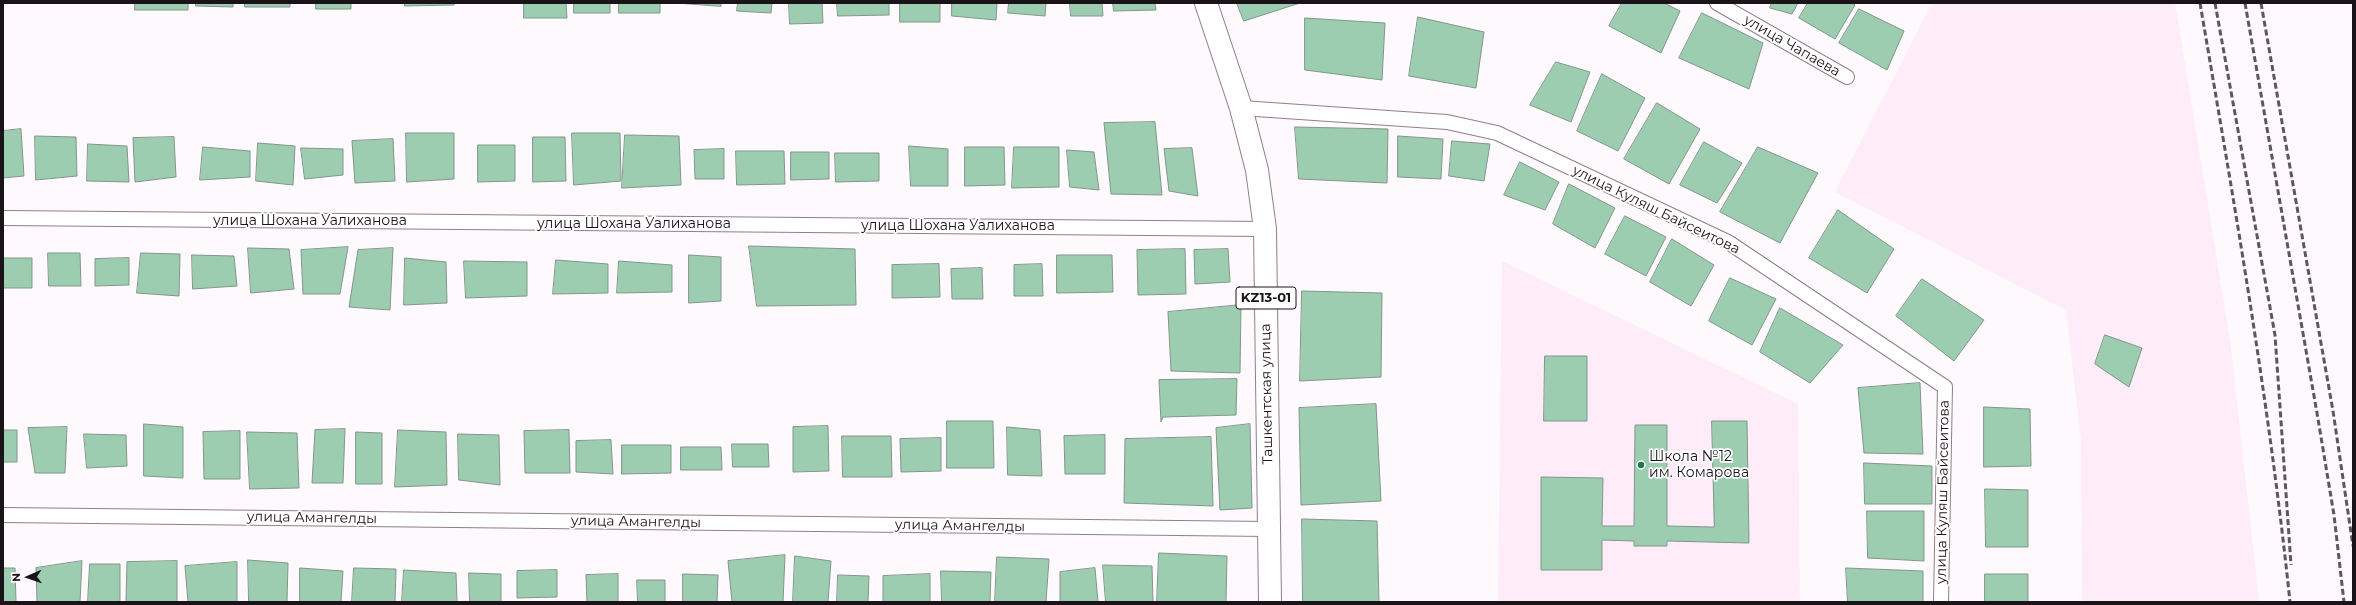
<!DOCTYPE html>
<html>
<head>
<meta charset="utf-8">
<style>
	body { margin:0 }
	#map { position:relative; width:2356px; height:605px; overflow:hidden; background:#fdf9fc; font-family:Montserrat,sans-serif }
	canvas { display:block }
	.frame { position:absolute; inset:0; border:4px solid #1a1318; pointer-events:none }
	.north { position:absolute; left:8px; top:557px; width:40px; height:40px; -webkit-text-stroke:3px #fff; paint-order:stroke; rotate:268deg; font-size:11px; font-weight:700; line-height:16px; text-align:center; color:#1a1318 }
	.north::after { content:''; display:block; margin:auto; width:14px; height:18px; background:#1a1318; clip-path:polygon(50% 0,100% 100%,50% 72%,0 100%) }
</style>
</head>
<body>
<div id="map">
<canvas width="2356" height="605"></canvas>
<div class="frame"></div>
<div class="north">N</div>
</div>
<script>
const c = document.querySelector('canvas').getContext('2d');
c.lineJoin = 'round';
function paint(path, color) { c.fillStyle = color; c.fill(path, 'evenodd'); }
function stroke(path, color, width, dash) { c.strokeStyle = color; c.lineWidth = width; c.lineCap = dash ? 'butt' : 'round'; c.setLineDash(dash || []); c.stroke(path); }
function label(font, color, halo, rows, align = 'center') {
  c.font = font + ' Montserrat,sans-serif'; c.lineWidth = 3.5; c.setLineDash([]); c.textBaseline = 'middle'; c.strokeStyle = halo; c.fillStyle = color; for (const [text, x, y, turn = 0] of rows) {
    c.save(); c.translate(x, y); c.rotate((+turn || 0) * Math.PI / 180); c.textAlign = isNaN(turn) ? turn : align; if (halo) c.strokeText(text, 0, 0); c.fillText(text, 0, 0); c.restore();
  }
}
paint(new Path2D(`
	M1932,3H2175L2230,340L2259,602H2082L2081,441L2066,310L1835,192Z
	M1502,261L1798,404L1800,602H1498Z`), '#feedf9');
const building = new Path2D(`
	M135,3H188V10H135Z
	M196,3H233V7L196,6Z
	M245,3H290V7H245Z
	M316,3H351V9H316Z
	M405,3H454V5L405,6Z
	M524,3H566L567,18H524Z
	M574,3H610V13H574Z
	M619,3H660V13H619Z
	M677,3H721V6Z
	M738,3H772L771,13L737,11Z
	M789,3H822L823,23L790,24Z
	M837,3H889V15L838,16Z
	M900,3H940V22H900Z
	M952,3H997L996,20L952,16Z
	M1009,3H1046L1045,16L1008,13Z
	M1070,3H1102L1103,16H1071Z
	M1113,3H1155L1156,10L1114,11Z
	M1237,3H1300L1244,21Z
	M1622,3H1664L1680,11L1661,53L1609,26Z
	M1772,3H1798L1792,14L1770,8Z
	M1808,3H1851L1855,5L1835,39L1799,18Z
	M1859,9L1904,31L1887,70L1839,43Z
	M1702,13L1763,43L1749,89L1679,58Z
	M1418,17L1484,32L1476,88L1409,76Z
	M1305,18L1385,23L1382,80L1305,70Z
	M1556,62L1590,72L1571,122L1530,105Z
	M1602,74L1645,98L1618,151L1577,131Z
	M1657,103L1700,129L1669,184L1624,159Z
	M1155,122L1162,195L1111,194L1104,123Z
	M1295,127L1388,129L1387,183L1299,179Z
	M21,129L24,176L3,178V131Z
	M406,133H454V179L407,182Z
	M572,133H620L621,181L574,185Z
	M625,135L679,136L681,185L622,188Z
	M35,136L76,137L77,176L36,180Z
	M1398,136L1443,139L1441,179L1398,177Z
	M174,137L176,177L135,182L133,138Z
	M533,137H565L566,181L533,182Z
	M393,139L395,181L355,183L352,141Z
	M1452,141L1490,144L1484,181L1449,176Z
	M1704,142L1742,163L1717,203L1680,185Z
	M258,143L295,146L293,185L256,181Z
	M88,144L127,146L129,182L87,181Z
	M478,145H515V181L478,182Z
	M909,146L948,149V186H911Z
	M203,147L250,151V177L200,180Z
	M965,147H1004L1005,185L965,186Z
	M1014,147H1059V187L1012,188Z
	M1758,147L1818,173L1780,243L1720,212Z
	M301,148L343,149V175L305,179Z
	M1192,148L1198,196L1169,191L1164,149Z
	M724,149V179H695L694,150Z
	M1067,150L1094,152L1099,190L1070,187Z
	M736,151H784L785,184L737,185Z
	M791,152H829V179L791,180Z
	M835,153H879V181L836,182Z
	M1520,162L1559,182L1545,210L1504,195Z
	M1569,184L1615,208L1595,248L1553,224Z
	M1838,210L1894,249L1867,293L1809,258Z
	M1625,216L1666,237L1646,276L1605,254Z
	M1672,239L1714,265L1691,306L1650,282Z
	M749,246L855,249L856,305L757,306Z
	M348,247L340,294H303L301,250Z
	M248,248L289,249L294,289L251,293Z
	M393,248L390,310L349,307L358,250Z
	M1185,249L1186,294L1138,295L1137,250Z
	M1228,249L1230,282L1195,284L1194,250Z
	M48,253H80L81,286H49Z
	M141,253L180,254L179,296L137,293Z
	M192,255L234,256L237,286L193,289Z
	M689,255L721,257V301L689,303Z
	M1057,255H1112L1113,292L1057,293Z
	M3,258H32V288H3Z
	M129,258V285L95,286V259Z
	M405,258L446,262L447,303L404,305Z
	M556,260L608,264V293L553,294Z
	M464,261L527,262V296L466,298Z
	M619,261L672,265V292L617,293Z
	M939,264L940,297L892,298V265Z
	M1042,264L1043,296H1014V265Z
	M982,268L983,299H952L951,269Z
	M1730,278L1776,299L1752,345L1709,321Z
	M1922,279L1984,320L1954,361L1896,316Z
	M1302,291L1382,293L1381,377L1300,381Z
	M1241,305L1240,373L1171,371L1168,312Z
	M1780,308L1843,345L1810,383L1760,352Z
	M2105,335L2142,348L2129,387L2095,364Z
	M1545,356H1587V421H1544Z
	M1237,379L1236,415L1163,417L1161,422L1159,380Z
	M1920,383L1923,454L1864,453L1858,388Z
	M1376,404L1381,501L1301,505L1299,408Z
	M1984,407L2030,409L2031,466L1984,467Z
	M947,421H993L994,468H947Z
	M1712,421H1747L1749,543L1667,541V546H1634V541L1602,540V570H1541V477L1603,478L1602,526H1634L1635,425H1667V526L1714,527Z
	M144,424L183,427V478L144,476Z
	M1250,424L1252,508L1220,510L1216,428Z
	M828,426L829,471L793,472V427Z
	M67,427L65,473H35L28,428Z
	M1007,427L1040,430L1042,476L1008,475Z
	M345,429L343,483H312L315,430Z
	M3,430H17V462H3Z
	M398,430L446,432L447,485L395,487Z
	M569,430L570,473H525L524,431Z
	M240,431V479H204L203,432Z
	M247,432L297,433L299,488L250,489Z
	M356,432L382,433V484H356Z
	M84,434L126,435L127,466L87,468Z
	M458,434L499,435L500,485L459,480Z
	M1105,435V474H1065L1064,436Z
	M842,436H891L892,477H843Z
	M1211,437L1213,506L1124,503L1125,439Z
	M941,438V471L901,472L900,439Z
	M611,440L613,474L576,472V441Z
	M732,444H768L769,467H733Z
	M622,445H671V473L622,474Z
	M681,447H721L722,470H681Z
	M1864,463L1932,466V504H1865Z
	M1985,489L2028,490V547H1986Z
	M1867,511H1924V561L1868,558Z
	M1302,519L1377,521L1379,602H1303Z
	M1159,553L1227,556L1226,602H1157Z
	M785,555L783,602H732L728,561Z
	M795,556L831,561L828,602H793Z
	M997,557L1049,559L1046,602H995Z
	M248,560L288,563L287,602H249Z
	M82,561L80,602H37L36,568Z
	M177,561V602H126L127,562Z
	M237,562V602H188L185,566Z
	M90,564H120V602H88Z
	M1103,565L1152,566L1153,602H1106Z
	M3,568H15L16,602H3Z
	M300,568L343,571L341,602H300Z
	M354,568L396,569L395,602H352Z
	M1095,568L1098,602H1060V572Z
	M1846,568L1923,571V602H1848Z
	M404,570L456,573L457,602H402Z
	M557,570V597L517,598V571Z
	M941,571L991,572L990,602H942Z
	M469,573L501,574V602H470Z
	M618,574V602H587L586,575Z
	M683,574L718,575L717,602H683Z
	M930,574V602H883V576Z
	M1985,574H2028V602H1985Z
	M838,575L869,576L868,602H837Z
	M637,580H665V602H638Z`);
paint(building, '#9ccdb0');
stroke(building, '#82968a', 1);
const minor = new Path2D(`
	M1717,3L1847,77
	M1241,108L1447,122L1497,133L1728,242L1945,387L1941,602
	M3,218L1265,229
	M3,515L1268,529`);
const primary = new Path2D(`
	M1206,3L1241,108L1257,170L1265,229L1270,602`);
stroke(minor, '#917e8c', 16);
stroke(primary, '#917e8c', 24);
stroke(minor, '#fff', 14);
stroke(primary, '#fff', 22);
stroke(new Path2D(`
	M2200,3C2234,202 2269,401 2290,602
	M2215,3L2275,335L2291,565
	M2245,3L2317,413L2334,515L2344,602
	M2261,3L2333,411L2353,546`), '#5d575b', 3, [6, 3]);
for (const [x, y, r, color] of [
	[1641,465,4,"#1c794f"]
]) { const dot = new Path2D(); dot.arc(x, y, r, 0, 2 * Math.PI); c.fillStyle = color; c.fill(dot); stroke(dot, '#fff', 1.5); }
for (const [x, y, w] of [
	[1266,298,60]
]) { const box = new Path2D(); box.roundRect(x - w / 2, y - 11, w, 22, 3); c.fillStyle = '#fff'; c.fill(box); stroke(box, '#1a1318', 1); }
label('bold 13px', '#1a1318', null, [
	["KZ13-01",1266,298]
]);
label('14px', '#1a1318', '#fff', [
	["улица Чапаева",1792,46,30],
	["улица Куляш Байсеитова",1656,210,26],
	["улица Шохана Уалиханова",310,221],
	["улица Шохана Уалиханова",634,224],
	["улица Шохана Уалиханова",958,226],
	["Ташкентская улица",1267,394,-91],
	["улица Куляш Байсеитова",1943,492,-89],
	["улица Амангелды",312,518,1],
	["улица Амангелды",636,522,1],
	["улица Амангелды",960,526,1]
]);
label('14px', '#1a1318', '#fff', [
	["Школа №12",1649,457],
	["им. Комарова",1649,473]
], 'left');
</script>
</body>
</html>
